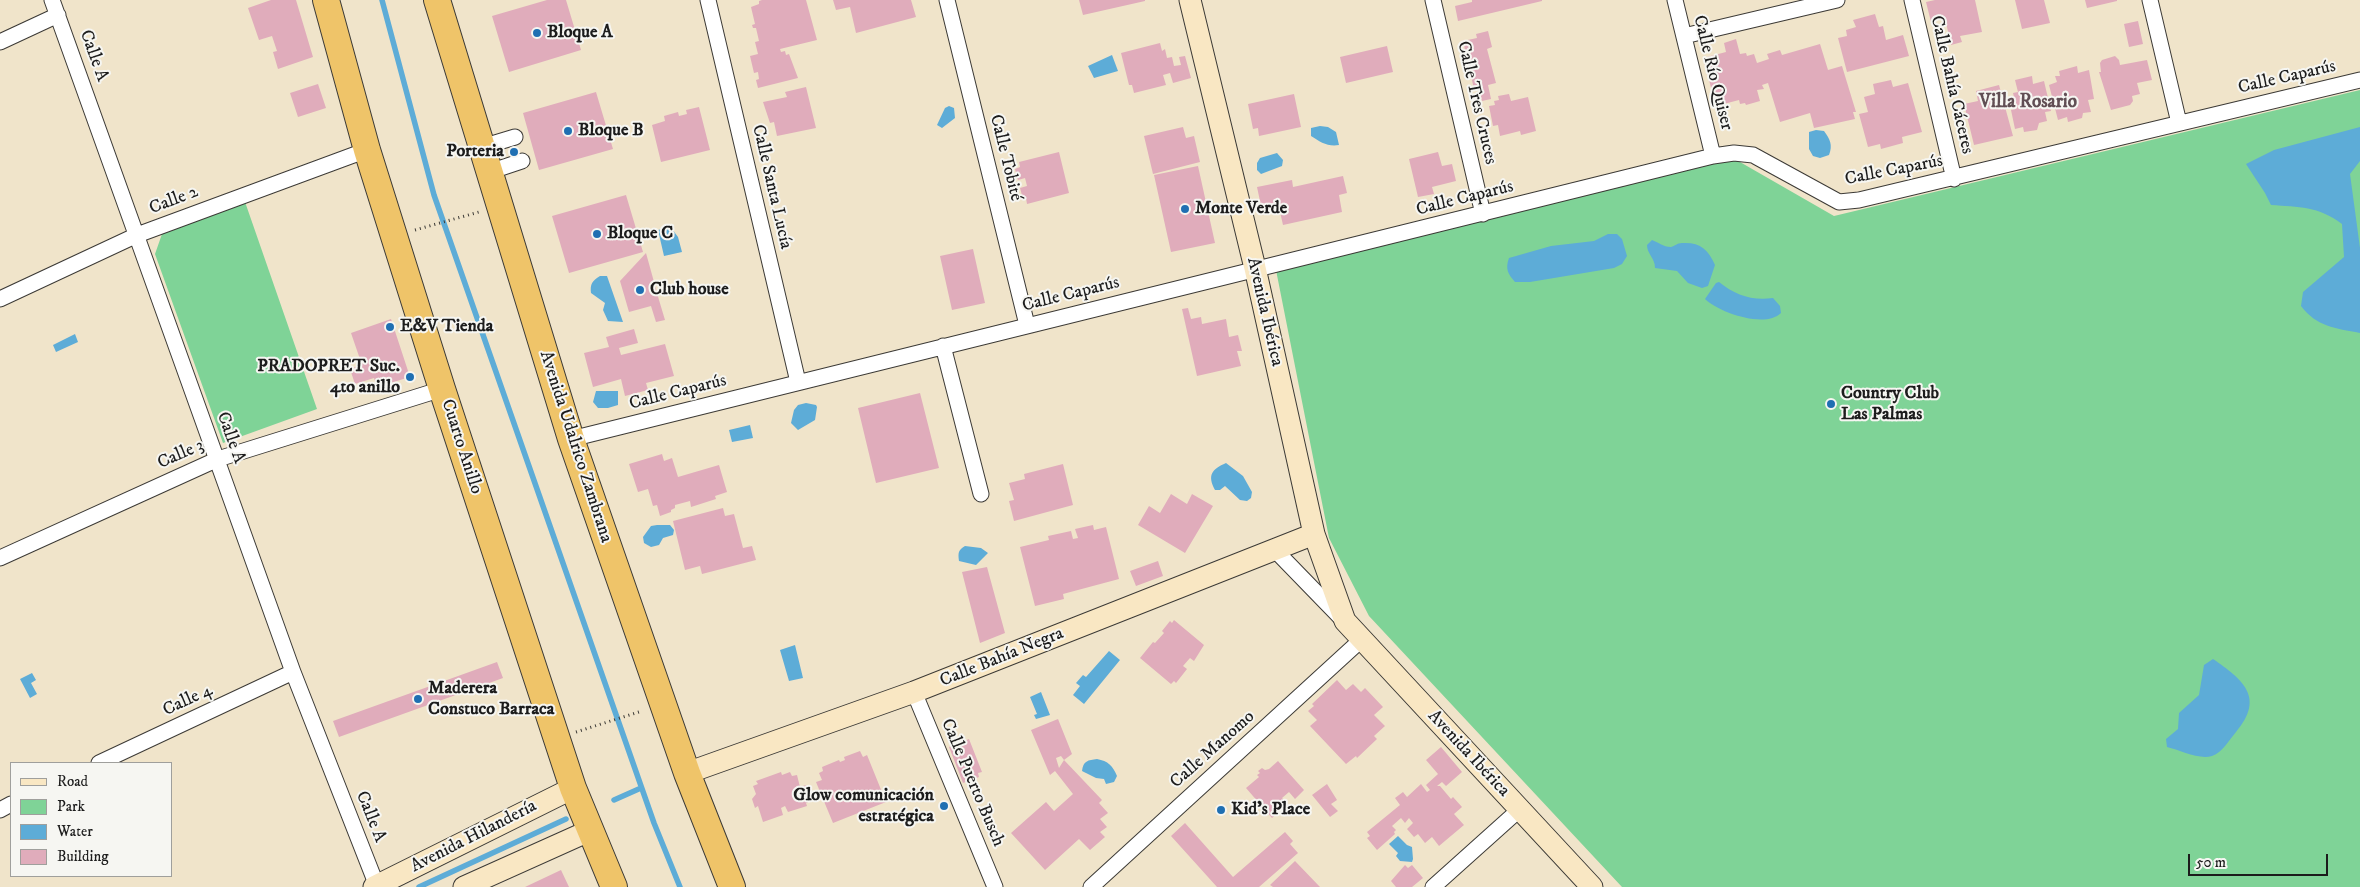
<!DOCTYPE html>
<html>
<head>
<meta charset="utf-8">
<style>
	body { margin:0 }
	#map { position:relative; width:2360px; height:887px; overflow:hidden; background:#f0e4ca; font-family:"IM FELL DW Pica",serif }
	canvas { display:block }
	.legend { position:absolute; left:10px; top:762px; width:162px; height:115px; box-sizing:border-box; background:#f6f6f2; border:1px solid #9f9f9c; margin:0; padding:6px 9px; list-style:none; font-size:15px; color:#1c1c1c }
	.legend li { display:flex; align-items:center; gap:10px; height:25px }
	.legend b { width:25px; border:1px solid #9f9f9c }
	.scale { position:absolute; left:2188px; top:854px; width:140px; height:22px; box-sizing:border-box; border:2px solid #1c1c1c; border-top:0; padding-left:6px; font-size:15px; line-height:18px; white-space:nowrap; color:#1c1c1c; -webkit-text-stroke:4px #f6f6f2; paint-order:stroke }
</style>
</head>
<body>
<div id="map">
<canvas width="2360" height="887"></canvas>
<ul class="legend">
<li><b style="height:6px;background:#f9e7c3"></b>Road</li>
<li><b style="height:14px;background:#7fd397"></b>Park</li>
<li><b style="height:14px;background:#5dacd7"></b>Water</li>
<li><b style="height:14px;background:#e0acbb"></b>Building</li>
</ul>
<div class="scale">50 m</div>
</div>
<script>
const c = document.querySelector('canvas').getContext('2d');
c.lineJoin = 'round';
function paint(path, color) { c.fillStyle = color; c.fill(path, 'evenodd'); }
function stroke(path, color, width, dash) { c.strokeStyle = color; c.lineWidth = width; c.lineCap = dash ? 'butt' : 'round'; c.setLineDash(dash || []); c.stroke(path); }
function label(font, color, halo, rows, align = 'center') {
  c.font = font + ' "IM FELL DW Pica",serif'; c.lineWidth = 4; c.setLineDash([]); c.textBaseline = 'middle'; c.strokeStyle = halo; c.fillStyle = color; for (const [text, x, y, turn = 0] of rows) {
    c.save(); c.translate(x, y); c.rotate((+turn || 0) * Math.PI / 180); c.textAlign = isNaN(turn) ? turn : align; if (halo) c.strokeText(text, 0, 0); c.fillText(text, 0, 0); c.restore();
  }
}
paint(new Path2D(`
	M2360,90V887H1622L1369,616L1329,538L1276,270L1733,158L1834,216Z
	M244,199L317,409L223,443L155,254L162,234Z`), '#7fd397');
paint(new Path2D(`
	M1112,55L1118,71L1094,78L1088,66Z
	M949,106L954,108L955,118L942,128L937,125L945,108Z
	M1320,126L1328,127L1336,132L1339,145C1328,147 1320,142 1311,136V128Z
	M2360,127V161L2350,174L2360,248V333C2335,328 2317,327 2301,306L2303,292L2344,257L2342,224C2318,206 2299,207 2271,205L2265,193L2246,164L2274,150Z
	M1816,130L1824,131C1830,139 1833,145 1829,155L1820,158L1813,156L1809,149V132Z
	M1277,153L1283,160L1282,166L1261,174L1257,170V163L1260,158Z
	M666,228L672,229L678,237L682,252L664,256L658,230Z
	M1608,234H1617L1622,239L1627,256L1622,264L1614,268L1530,282H1515C1508,274 1505,269 1509,258L1551,246L1594,241Z
	M1652,240C1658,242 1663,247 1671,247C1675,246 1677,243 1682,243C1700,242 1708,249 1715,265L1708,286L1702,288L1688,283L1677,271L1655,268C1655,258 1647,254 1647,245Z
	M600,276H607L623,322L608,321L603,310L605,303L591,293C590,284 592,281 600,276Z
	M1719,282C1735,295 1752,301 1773,298L1780,306L1781,313C1765,329 1718,312 1705,299L1716,283Z
	M75,334L78,342L56,352L53,345Z
	M596,391H618V405L608,408H598L593,402Z
	M806,403L816,405L817,407L815,420L798,430L791,423L794,410L798,405Z
	M750,425L753,438L732,442L729,430Z
	M1226,463L1243,476L1252,492L1251,498L1247,501L1240,500L1225,486L1220,490H1215C1207,475 1212,469 1226,463Z
	M657,525H670L674,530L673,535L663,538L659,545L651,547L644,543L643,537L651,526Z
	M965,546L981,548L988,553L976,565L959,561C958,553 958,550 965,546Z
	M795,645L803,678L789,681L780,650Z
	M1109,651L1120,660L1084,704L1073,695L1080,686L1076,683L1083,675L1086,677Z
	M2213,659C2242,679 2266,697 2236,732C2229,740 2223,752 2212,756C2199,760 2180,750 2167,747L2166,739L2178,729L2179,713L2199,695L2204,665Z
	M32,673L36,680L31,683L37,694L30,698L20,679Z
	M1041,692L1050,715L1036,719L1034,715L1037,714L1030,697Z
	M1097,759C1108,761 1113,766 1117,776L1114,782L1106,784L1104,779L1096,778L1082,771C1083,761 1088,760 1097,759Z
	M1398,836L1407,845L1412,847L1413,859L1412,862L1400,861L1396,856L1398,853L1389,844Z`), '#5dacd7');
stroke(new Path2D(`
	M382,0L434,195L654,823L680,887
	M614,800L641,788
	M419,887L566,819`), '#5dacd7', 5.5);
paint(new Path2D(`
	M271,0H296L313,57L278,69L273,52L277,51L272,36L259,40L248,8Z
	M547,0H566L581,50L509,72L492,16Z
	M762,0H806L817,40L780,49L781,52L785,51L786,55L789,54L798,78L758,88L756,80L759,79L758,72L754,73L750,56L758,54L755,42L759,41L756,28H753L752,25L755,24L751,7L759,4V1Z
	M833,0H911L916,17L856,33L850,7L836,10Z
	M1079,0H1145V1L1083,15Z
	M1472,0H1542V1L1458,21L1455,6L1472,2Z
	M1935,0H1975L1982,32L1960,36L1962,42L1951,45L1945,18L1931,22L1926,2Z
	M2015,0H2044L2050,23L2022,29Z
	M2085,0H2117V1L2087,8Z
	M1875,14L1879,27L1883,26L1886,40L1903,35L1909,56L1847,72L1838,38L1847,36L1846,30L1856,27L1853,20Z
	M2138,21L2143,44L2129,47L2124,24Z
	M1488,31L1492,47L1487,49L1496,83L1488,85L1491,99L1482,101L1479,88L1474,89L1463,41L1477,38L1476,34Z
	M1736,39L1740,54L1746,53L1747,56L1754,54L1757,63L1769,59L1767,54L1780,50L1782,55L1820,44L1828,70L1842,66L1856,112H1853L1855,119L1814,128L1810,113L1780,122L1768,83L1762,85L1764,89L1757,90L1760,101L1746,105L1745,103L1740,104L1739,100L1716,106L1703,58L1726,52L1724,43Z
	M1160,43L1162,51L1165,49L1167,58L1172,57L1174,66L1181,65L1179,57L1185,56L1191,78L1173,83L1170,73L1163,75L1166,85L1134,93L1132,85H1129L1121,53Z
	M1387,46L1393,72L1346,83L1340,57Z
	M2115,56L2119,60L2120,65L2147,60L2152,80L2137,83L2140,94L2132,96L2133,101L2130,105L2111,110L2099,72H2101L2100,63L2102,60Z
	M2077,66L2078,73L2089,70L2094,99L2088,100L2091,112L2083,113L2082,118L2068,122L2067,117L2058,120L2049,85L2057,82L2055,76H2060L2059,71Z
	M2032,76L2033,84L2044,81L2051,111L2045,112L2047,121L2039,123L2037,130L2024,132L2023,127L2015,129L2011,110L2017,108L2013,93L2018,92L2015,80Z
	M1891,80L1893,87L1908,83L1922,132L1902,137L1903,143L1881,149L1880,144L1868,147L1859,114L1868,112L1864,97L1875,94L1873,84Z
	M318,84L326,108L298,117L290,93Z
	M1999,85L2013,136L1974,145L1964,104L1978,101L1976,91Z
	M806,87L816,128L777,136L774,122L770,123L763,102L787,97L785,92Z
	M596,92L613,149L539,170L523,113Z
	M1294,94L1301,127L1259,136L1258,128L1253,129L1248,104Z
	M1509,94L1511,101L1528,97L1536,131L1521,135L1520,131L1500,136L1498,125L1493,126L1489,106L1495,105L1494,101L1499,100L1498,96Z
	M699,107L710,150L661,162L652,125L665,121L664,116L678,112L679,116L687,114L686,110Z
	M1183,127L1186,138L1194,136L1200,162L1153,174L1144,136Z
	M515,147L518,156L512,157L510,148Z
	M1059,152L1069,193L1027,204L1026,198L1023,199L1020,188L1027,186L1025,178L1018,180L1015,169L1020,167L1019,162Z
	M1438,152L1442,166L1452,164L1456,181L1432,187L1434,194L1418,197L1409,159Z
	M1198,166L1215,243L1171,252L1154,175Z
	M1343,176L1347,193L1339,195L1342,212L1283,225L1280,212L1263,215L1257,187L1292,180L1293,187Z
	M626,195L643,252L569,273L552,216Z
	M973,249L985,303L952,310L940,256Z
	M646,253L659,300L665,320L656,322L651,306L629,312L620,281Z
	M1188,308L1191,319L1201,317L1202,324L1226,319L1229,337L1238,335L1242,351H1237L1241,366L1197,376L1182,309Z
	M391,319L410,377L377,387L374,378L355,384L350,369L362,365L351,333Z
	M634,329L638,343L619,348L621,355L665,344L674,376L646,383L648,390L625,396L621,379L593,387L584,353L609,347L606,337Z
	M920,393L939,468L876,483L858,408Z
	M662,454L664,461L672,458L678,477L719,465L727,492L715,496L716,499L691,507L690,501L675,505V508L671,510V512L660,516L657,505L653,506L648,489L638,492L629,464Z
	M1063,464L1073,505L1014,521L1009,501L1014,500L1009,483L1025,479L1024,474Z
	M1171,494L1187,504L1192,494L1213,506L1185,553L1138,525L1149,506L1160,513Z
	M723,508L725,516L734,514L743,548L752,546L756,560L702,574L700,566L685,570L673,521Z
	M1093,525L1094,530L1106,527L1119,579L1063,594L1064,599L1035,606L1020,547L1049,540L1048,536L1071,531L1073,539L1078,538L1075,529Z
	M1158,561L1163,576L1136,586L1130,571Z
	M987,567L1005,633L980,643L962,572Z
	M1174,620L1204,645L1194,661L1190,658L1183,666L1187,669L1176,683L1174,681L1171,684L1140,658L1153,642L1155,643L1164,633L1162,631L1170,621L1172,623Z
	M497,662L503,678L339,737L333,721Z
	M1337,680L1346,690L1353,684L1361,692L1365,688L1383,707L1374,715L1385,726L1374,736L1377,739L1357,758L1356,756L1346,764L1310,726L1317,720L1308,711L1314,706L1312,704Z
	M1058,719L1072,754L1064,760L1061,756L1056,758L1059,768L1064,760L1102,800L1099,803L1108,813L1100,819L1107,827L1100,832L1105,837L1090,850L1079,839L1045,870L1011,833L1046,802L1054,811L1073,794L1055,771L1050,775L1031,730Z
	M969,739L982,772L978,773L979,777L963,783L949,747Z
	M1441,747L1462,772L1446,786L1442,782L1437,786H1440L1451,799L1453,797L1462,807L1454,814L1464,825L1439,846L1432,837L1425,843L1418,834L1414,837L1407,829L1413,823L1409,818L1405,823L1401,818L1392,826L1396,830L1394,832L1395,834L1377,850L1367,838L1370,836L1367,832L1400,805L1395,798L1403,792L1407,797L1421,784L1427,792L1430,790L1426,785L1438,774L1426,760Z
	M860,751L863,757L867,755L886,802L833,823L816,782L822,780L819,773L823,771L822,767L839,760L840,762L845,760L844,757Z
	M1278,761L1304,790L1295,799L1289,792L1282,798L1287,804L1272,818L1246,788L1259,777L1257,775L1260,773L1258,771L1262,768L1265,770L1269,769Z
	M781,772L782,775L790,772L792,776L797,775L800,787L806,785L808,791L804,793L806,797L809,796L811,801L806,803L807,806L788,812L785,806L781,808L783,815L763,822L758,806L755,808L752,799L756,794L753,786L758,784L756,781Z
	M1327,784L1337,800L1331,804L1338,811L1330,817L1312,795Z
	M1185,823L1233,877L1285,832L1293,841L1290,844L1298,853L1259,887H1217L1171,836Z
	M1295,861L1320,887H1273L1270,885Z
	M1405,865L1408,868L1412,865L1423,878L1412,887H1396L1391,881Z
	M561,870L569,887H525Z`), '#e0acbb');
const street = new Path2D(`
	M52,0L293,672L377,886
	M708,0L798,382
	M947,0L1027,325
	M1433,0L1483,214
	M1675,0L1713,156
	M1912,0L1954,179
	M2150,0L2179,123
	M1684,36L1837,0
	M0,42L58,15
	M482,147L515,137
	M489,172L522,161
	M0,299L137,235L367,150
	M943,346L981,494
	M571,439L1713,156L1734,153L1753,155L1839,202L1859,200L2360,80
	M1274,549L1341,618
	M0,558L218,459L442,389
	M914,692L995,887
	M99,763L293,672
	M0,810L11,804
	M1091,887L1361,640
	M1433,887L1520,809`);
const secondary = new Path2D(`
	M1190,0L1255,268L1314,534L1345,621L1592,887
	M687,773L914,692L1314,534
	M374,887L573,788
	M464,887L591,830`);
const highway = new Path2D(`
	M326,0L367,150L442,389L573,788L614,887
	M437,0L571,439L687,773L732,887`);
stroke(street, '#3c3a36', 17);
stroke(secondary, '#3c3a36', 23);
stroke(highway, '#3c3a36', 28);
stroke(new Path2D(`
	M415,230L479,212
	M576,732L642,711`), '#3c3a36', 3, [1, 4]);
stroke(street, '#fff', 15);
stroke(secondary, '#f9e7c3', 21);
stroke(highway, '#efc469', 26);
for (const [x, y, r, color] of [
	[537,33,5,"#1f6fb2"],
	[568,131,5,"#1f6fb2"],
	[514,152,5,"#1f6fb2"],
	[1185,209,5,"#1f6fb2"],
	[597,234,5,"#1f6fb2"],
	[640,290,5,"#1f6fb2"],
	[390,327,5,"#1f6fb2"],
	[410,377,5,"#1f6fb2"],
	[1831,404,5,"#1f6fb2"],
	[418,699,5,"#1f6fb2"],
	[944,806,5,"#1f6fb2"],
	[1221,810,5,"#1f6fb2"]
]) { const dot = new Path2D(); dot.arc(x, y, r, 0, 2 * Math.PI); c.fillStyle = color; c.fill(dot); stroke(dot, '#f6f6f2', 2); }
label('bold 18px', '#1c1c1c', '#f6f6f2', [
	["Bloque A",547,33],
	["Bloque B",578,131],
	["Porteria",504,152,"right"],
	["Monte Verde",1195,209],
	["Bloque C",607,234],
	["Club house",650,290],
	["E&V Tienda",400,327],
	["PRADOPRET Suc.",400,367,"right"],
	["4to anillo",400,388,"right"],
	["Country Club",1841,394],
	["Las Palmas",1841,415],
	["Maderera",428,689],
	["Constuco Barraca",428,710],
	["Glow comunicación",934,796,"right"],
	["estratégica",934,817,"right"],
	["Kid's Place",1231,810]
], 'left');
label('18px', '#1c1c1c', '#f6f6f2', [
	["Calle A",93,56,70],
	["Calle Río Quiser",1712,73,76],
	["Calle Caparús",2287,78,-13],
	["Calle Bahía Cáceres",1951,85,77],
	["Calle Tres Cruces",1476,103,77],
	["Calle Tobité",1005,158,76],
	["Calle Caparús",1894,171,-11],
	["Calle Santa Lucía",771,187,77],
	["Calle Caparús",1465,199,-14],
	["Calle 2",174,201,-21],
	["Calle Caparús",1071,295,-14],
	["Avenida Ibérica",1264,312,77],
	["Calle Caparús",678,393,-14],
	["Calle A",230,438,70],
	["Cuarto Anillo",461,447,72],
	["Avenida Udalrico Zambrana",575,447,72],
	["Calle 3",181,455,-24],
	["Calle Bahía Negra",1002,658,-22],
	["Calle 4",188,701,-25],
	["Calle Manomo",1213,750,-42],
	["Avenida Ibérica",1468,754,47],
	["Calle Puerto Busch",972,783,67],
	["Calle A",370,817,68],
	["Avenida Hilandería",474,837,-27]
]);
label('bold 19px', '#614e54', '#f6f6f2', [
	["Villa Rosario",2028,103]
]);
</script>
</body>
</html>
